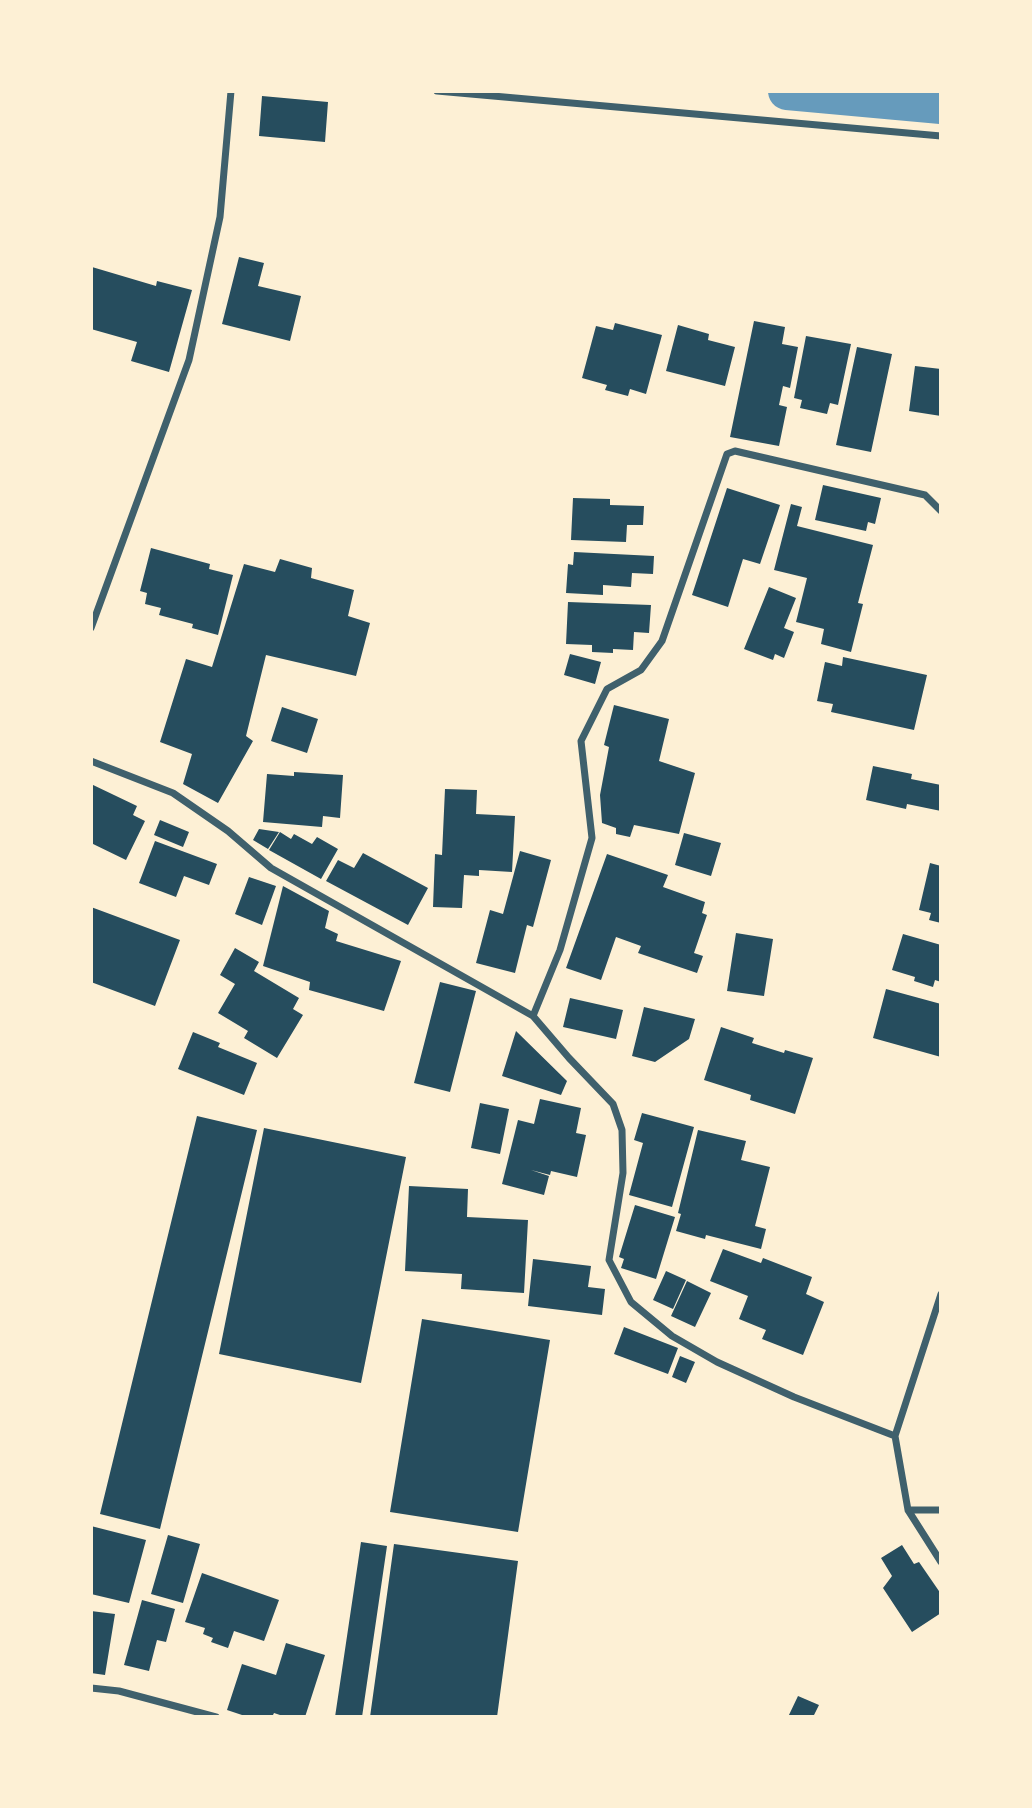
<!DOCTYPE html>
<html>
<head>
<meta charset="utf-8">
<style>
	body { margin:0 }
	#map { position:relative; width:1032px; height:1808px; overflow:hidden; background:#fdf0d5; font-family:"Exo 2",sans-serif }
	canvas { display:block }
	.frame { position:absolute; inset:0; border:93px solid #fdf0d5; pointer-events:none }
</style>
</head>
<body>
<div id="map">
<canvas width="1032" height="1808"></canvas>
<div class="frame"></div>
</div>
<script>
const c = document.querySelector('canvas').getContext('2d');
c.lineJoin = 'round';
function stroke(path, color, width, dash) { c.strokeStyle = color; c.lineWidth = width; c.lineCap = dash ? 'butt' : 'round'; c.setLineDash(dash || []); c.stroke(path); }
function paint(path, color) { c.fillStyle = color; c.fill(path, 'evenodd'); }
stroke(new Path2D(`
	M787,91L941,105`), '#669bbc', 38);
paint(new Path2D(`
	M262,96L328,102L325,142L259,136Z
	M239,257L264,263L258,286L301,296L290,341L222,324Z
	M92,267L156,286L157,281L192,290L169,372L131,361L137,342L91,329Z
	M754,321L785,327L782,344L798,347L790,388L783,386L779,405L787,407L779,446L730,437Z
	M615,323L662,335L646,394L630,389L628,396L605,390L607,385L582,378L596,326L613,330Z
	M678,325L709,334L708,340L735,347L725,386L666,371Z
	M806,336L851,344L838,405L830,403L827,414L800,408L802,400L794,398Z
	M857,347L892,354L871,452L836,445Z
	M915,366L941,369V416L909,411Z
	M823,485L881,498L875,524L868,522L866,531L815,520Z
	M727,488L780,505L760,564L743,559L728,607L692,595Z
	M573,498L610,499V505L644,506L643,525H627L626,542L571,540Z
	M791,504L802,507L797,526L873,545L858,603L863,604L851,652L821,644L824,629L796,622L807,578L774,570Z
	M151,548L210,564L209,569L233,575L218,635L192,628L193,624L159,615L161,608L145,604L147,593L140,591Z
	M574,552L654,556L653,574L632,573L631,587L603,585V595L566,593L568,564L573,565Z
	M280,559L312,568L311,578L354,590L348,616L370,623L356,676L266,655L246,736L253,741L218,803L183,784L192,754L160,742L186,659L212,667L244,564L275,572Z
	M769,587L796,598L784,628L794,632L784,658L775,654L773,660L744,649Z
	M568,602L651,605L649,633L634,632L633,650L613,649V653L592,652V645L566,644Z
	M570,654L601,662L595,684L564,675Z
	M843,657L927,675L914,730L831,712L833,704L817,701L825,662L842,666Z
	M614,705L669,719L659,761L695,773L679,834L634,825L630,837L616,834V828L602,823L600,795L609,747L604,745Z
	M282,707L318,719L307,753L271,741Z
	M873,766L912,774L911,779L941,785V811L907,804L906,809L866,800Z
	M294,772L343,775L340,818L323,816L322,827L263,822L267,774L294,776Z
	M91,784L137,806L133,815L145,821L126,860L91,843Z
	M445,789L477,790L476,814L515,816L512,872L479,870V876L464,875L462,908L433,907L435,854L442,855Z
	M160,820L189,832L183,847L154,835Z
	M259,829L279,832L268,849L253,840Z
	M280,832L291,839L294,834L312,844L317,837L338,849L321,879L269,850Z
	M684,833L721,843L711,876L675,865Z
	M155,841L217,864L209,885L184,876L176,897L139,883Z
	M520,851L551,860L533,927L527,925L515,973L476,963L490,910L503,914Z
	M363,853L428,888L408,925L326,881L338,860L354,868Z
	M607,854L668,875L663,887L705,902L702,913L707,915L694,953L703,956L697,973L638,953L641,946L616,937L601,980L566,968Z
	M930,863L941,866V923L929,920L931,913L919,910Z
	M249,877L276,886L262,925L235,914Z
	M283,886L329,911L325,928L338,934L336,941L401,961L384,1011L309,990L310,982L263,966Z
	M91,907L180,940L155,1006L91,982Z
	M736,933L773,939L764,996L727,991Z
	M903,934L941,945V982L935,980L933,987L914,981L915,977L892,970Z
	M235,948L259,962L254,971L299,998L293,1009L303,1015L277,1058L244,1038L248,1031L218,1013L235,984L220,975Z
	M440,982L476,991L450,1092L414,1083Z
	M886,989L941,1004V1057L873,1038Z
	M570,998L623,1010L616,1039L563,1027Z
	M644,1007L695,1019L689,1039L655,1062L632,1056Z
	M721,1027L754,1038L752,1043L784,1053L785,1050L813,1058L795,1114L750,1100L751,1095L704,1080Z
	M516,1031L567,1081L561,1095L502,1076Z
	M193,1032L220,1043L218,1047L257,1063L244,1095L178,1069Z
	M540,1099L581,1108L576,1133L586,1135L577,1177L551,1171L550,1175L531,1170L549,1176L544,1195L502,1184L518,1120L534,1124Z
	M480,1103L509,1109L500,1154L471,1148Z
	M642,1113L694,1127L672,1207L629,1195L643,1143L634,1140Z
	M197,1116L257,1130L160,1529L100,1514Z
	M264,1128L406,1157L361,1383L219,1354Z
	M698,1130L746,1141L741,1160L770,1167L755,1226L766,1229L761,1249L706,1235L705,1239L676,1231L681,1214L678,1213Z
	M409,1186L468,1189L467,1217L528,1220L524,1293L461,1289L462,1274L405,1271Z
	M635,1205L675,1217L656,1279L621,1268L624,1259L619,1257Z
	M723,1249L761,1263L763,1258L812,1277L806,1294L824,1302L803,1355L762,1339L766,1330L739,1319L748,1296L710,1281Z
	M533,1259L591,1266L588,1287L605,1289L602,1315L528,1306Z
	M666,1271L686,1280L673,1309L653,1300Z
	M687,1281L711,1293L695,1327L671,1316Z
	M422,1319L550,1340L518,1532L390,1512Z
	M624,1327L678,1348L668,1374L614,1354Z
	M680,1356L695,1362L686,1383L672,1377Z
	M91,1526L146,1540L129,1603L91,1594Z
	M168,1535L200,1544L183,1603L151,1594Z
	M361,1542L387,1546L362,1717H335Z
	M394,1544L518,1561L497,1717H370Z
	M902,1545L914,1564L919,1562L941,1594V1613L912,1632L883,1588L892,1576L881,1558Z
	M202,1573L279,1600L264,1641L234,1631L228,1648L211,1642L213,1638L203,1634L205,1628L185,1622Z
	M142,1600L175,1609L166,1642L157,1640L149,1671L124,1665Z
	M91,1611L115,1614L105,1675L91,1673Z
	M286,1643L325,1655L305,1717H286L274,1713L272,1717H248L227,1710L242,1664L276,1675Z
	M798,1696L819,1705L813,1717H788Z`), '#264d5e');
stroke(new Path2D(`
	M437,91L941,136
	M91,628L189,360L220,217L231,91
	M91,761L173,793L228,831L271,868L533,1016L569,1058L613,1104L622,1130L623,1173L609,1260L631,1302L672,1336L717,1362L794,1397L895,1436
	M533,1016L560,950L592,838L581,741L607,689L641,670L662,641L727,454L735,451L925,495L941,511
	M941,1294L895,1436L908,1510L941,1562
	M908,1510H941
	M91,1688L119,1691L216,1717`), '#3f606c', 7);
</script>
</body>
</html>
